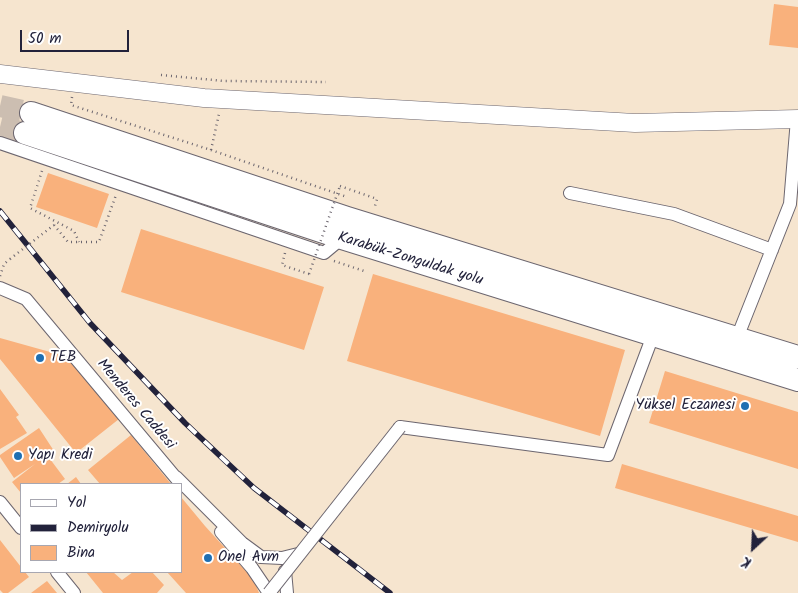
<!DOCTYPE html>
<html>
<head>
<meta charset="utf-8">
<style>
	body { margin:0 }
	#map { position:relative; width:798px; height:593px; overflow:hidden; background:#f6e5cf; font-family:Kalam,sans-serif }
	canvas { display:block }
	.legend { position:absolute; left:20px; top:483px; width:162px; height:90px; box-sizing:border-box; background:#fff; border:1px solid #a7a7b1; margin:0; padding:6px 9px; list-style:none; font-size:15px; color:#22223b }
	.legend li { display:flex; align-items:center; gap:10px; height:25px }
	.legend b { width:25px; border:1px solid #a7a7b1 }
	.north { position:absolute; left:728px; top:523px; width:50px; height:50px; -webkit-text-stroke:4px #fff; paint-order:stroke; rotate:205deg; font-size:14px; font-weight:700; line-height:20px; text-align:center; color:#22223b }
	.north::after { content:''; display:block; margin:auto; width:18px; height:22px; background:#22223b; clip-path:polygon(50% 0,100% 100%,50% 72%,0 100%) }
	.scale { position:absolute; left:20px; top:30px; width:109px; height:22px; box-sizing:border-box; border:2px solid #22223b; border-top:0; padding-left:6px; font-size:15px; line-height:18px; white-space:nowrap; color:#22223b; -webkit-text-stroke:4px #fff; paint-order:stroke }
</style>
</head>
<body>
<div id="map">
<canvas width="798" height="593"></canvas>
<ul class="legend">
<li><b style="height:6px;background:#fff"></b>Yol</li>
<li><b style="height:6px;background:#22223b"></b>Demiryolu</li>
<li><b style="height:14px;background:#f9b17c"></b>Bina</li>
</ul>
<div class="north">K</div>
<div class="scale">50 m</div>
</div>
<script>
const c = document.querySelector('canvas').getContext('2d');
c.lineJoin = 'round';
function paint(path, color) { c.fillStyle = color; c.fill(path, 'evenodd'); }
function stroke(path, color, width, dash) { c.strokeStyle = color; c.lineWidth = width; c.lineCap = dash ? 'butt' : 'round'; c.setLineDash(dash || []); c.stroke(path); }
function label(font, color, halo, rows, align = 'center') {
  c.font = font + ' Kalam,sans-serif'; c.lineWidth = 4; c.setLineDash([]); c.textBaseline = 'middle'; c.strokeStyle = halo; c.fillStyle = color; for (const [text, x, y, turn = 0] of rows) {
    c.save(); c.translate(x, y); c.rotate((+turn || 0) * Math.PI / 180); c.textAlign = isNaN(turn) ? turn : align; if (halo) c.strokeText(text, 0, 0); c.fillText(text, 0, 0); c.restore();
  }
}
paint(new Path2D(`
	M774,4L798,7V48L769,45Z
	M48,173L109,194L97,228L36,207Z
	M141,229L324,287L304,350L121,292Z
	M373,274L625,350L600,436L347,361Z
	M0,338L68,357L119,419L76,453L0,359Z
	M665,371L798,412V469L649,423Z
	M0,389L19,415L16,417L27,433L0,449Z
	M39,428L54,451L47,455L65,479L58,484H21V493L12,482L35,464L14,478L0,457V455Z
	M131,435L171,484H100L88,470Z
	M622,464L798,516V542L615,488Z
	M76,477L81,484H67Z
	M181,497L205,526L254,580L259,593H186L167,572H181Z
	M0,540L21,567V572H25L29,577L8,593H3L0,590Z
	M86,572H113L122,580L133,572H152L164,585L157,593H103Z
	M47,581L57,593H31Z`), '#f9b17c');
stroke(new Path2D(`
	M0,106L31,113
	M0,127L25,133`), '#ccbeb1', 22, [22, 11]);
const street = new Path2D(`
	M0,143L324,253L342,238
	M570,193L674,214L772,250
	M0,288L26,299L181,484
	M735,343L790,204L797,119
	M400,427L608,455L655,330
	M176,477L242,543L261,557L282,558L298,554
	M0,502L21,528
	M221,532L252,568L269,593
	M285,571L287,593
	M57,572L74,593`);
const secondary = new Path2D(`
	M0,74L204,98L635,123L798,119`);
const highway = new Path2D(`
	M31,113L347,218L798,357
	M25,133L342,238L798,380`);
stroke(street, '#6c666f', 14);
stroke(secondary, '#6c666f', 19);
stroke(highway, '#6c666f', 24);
stroke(new Path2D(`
	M161,75L224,81L326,82
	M72,97L71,105L211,150L347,197
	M211,150L219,114
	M42,171L30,208L74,231L79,242
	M340,186L377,199L375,206
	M54,225L68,242H99L116,195
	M285,253L282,265L309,274
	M334,261L364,271
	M0,276L4,264L10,259`), '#6c666f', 2.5, [1, 4]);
stroke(street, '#fff', 12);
stroke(secondary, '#fff', 18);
stroke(highway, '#fff', 22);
const rail = new Path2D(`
	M0,211L90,323L185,423L254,488L390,593`);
stroke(rail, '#22223b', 5.5);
stroke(rail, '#fff', 4, [11]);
const streetBridge = new Path2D(`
	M269,593L400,427`);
stroke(streetBridge, '#6c666f', 14, []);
stroke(new Path2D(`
	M10,259L54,225
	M309,274L340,186`), '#6c666f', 2.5, [1, 4]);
stroke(streetBridge, '#fff', 12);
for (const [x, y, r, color] of [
	[40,358,5,"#1f6fb2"],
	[745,406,5,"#1f6fb2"],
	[18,456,5,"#1f6fb2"],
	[208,558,5,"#1f6fb2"]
]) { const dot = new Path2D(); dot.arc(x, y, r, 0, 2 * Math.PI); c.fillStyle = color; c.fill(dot); stroke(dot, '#fff', 2); }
label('15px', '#22223b', '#fff', [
	["Karabük-Zonguldak yolu",410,260,17],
	["Menderes Caddesi",135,405,50]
]);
label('15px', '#22223b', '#fff', [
	["TEB",50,358],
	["Yüksel Eczanesi",735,406,"right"],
	["Yapı Kredi",28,456],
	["Onel Avm",218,558]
], 'left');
</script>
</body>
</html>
